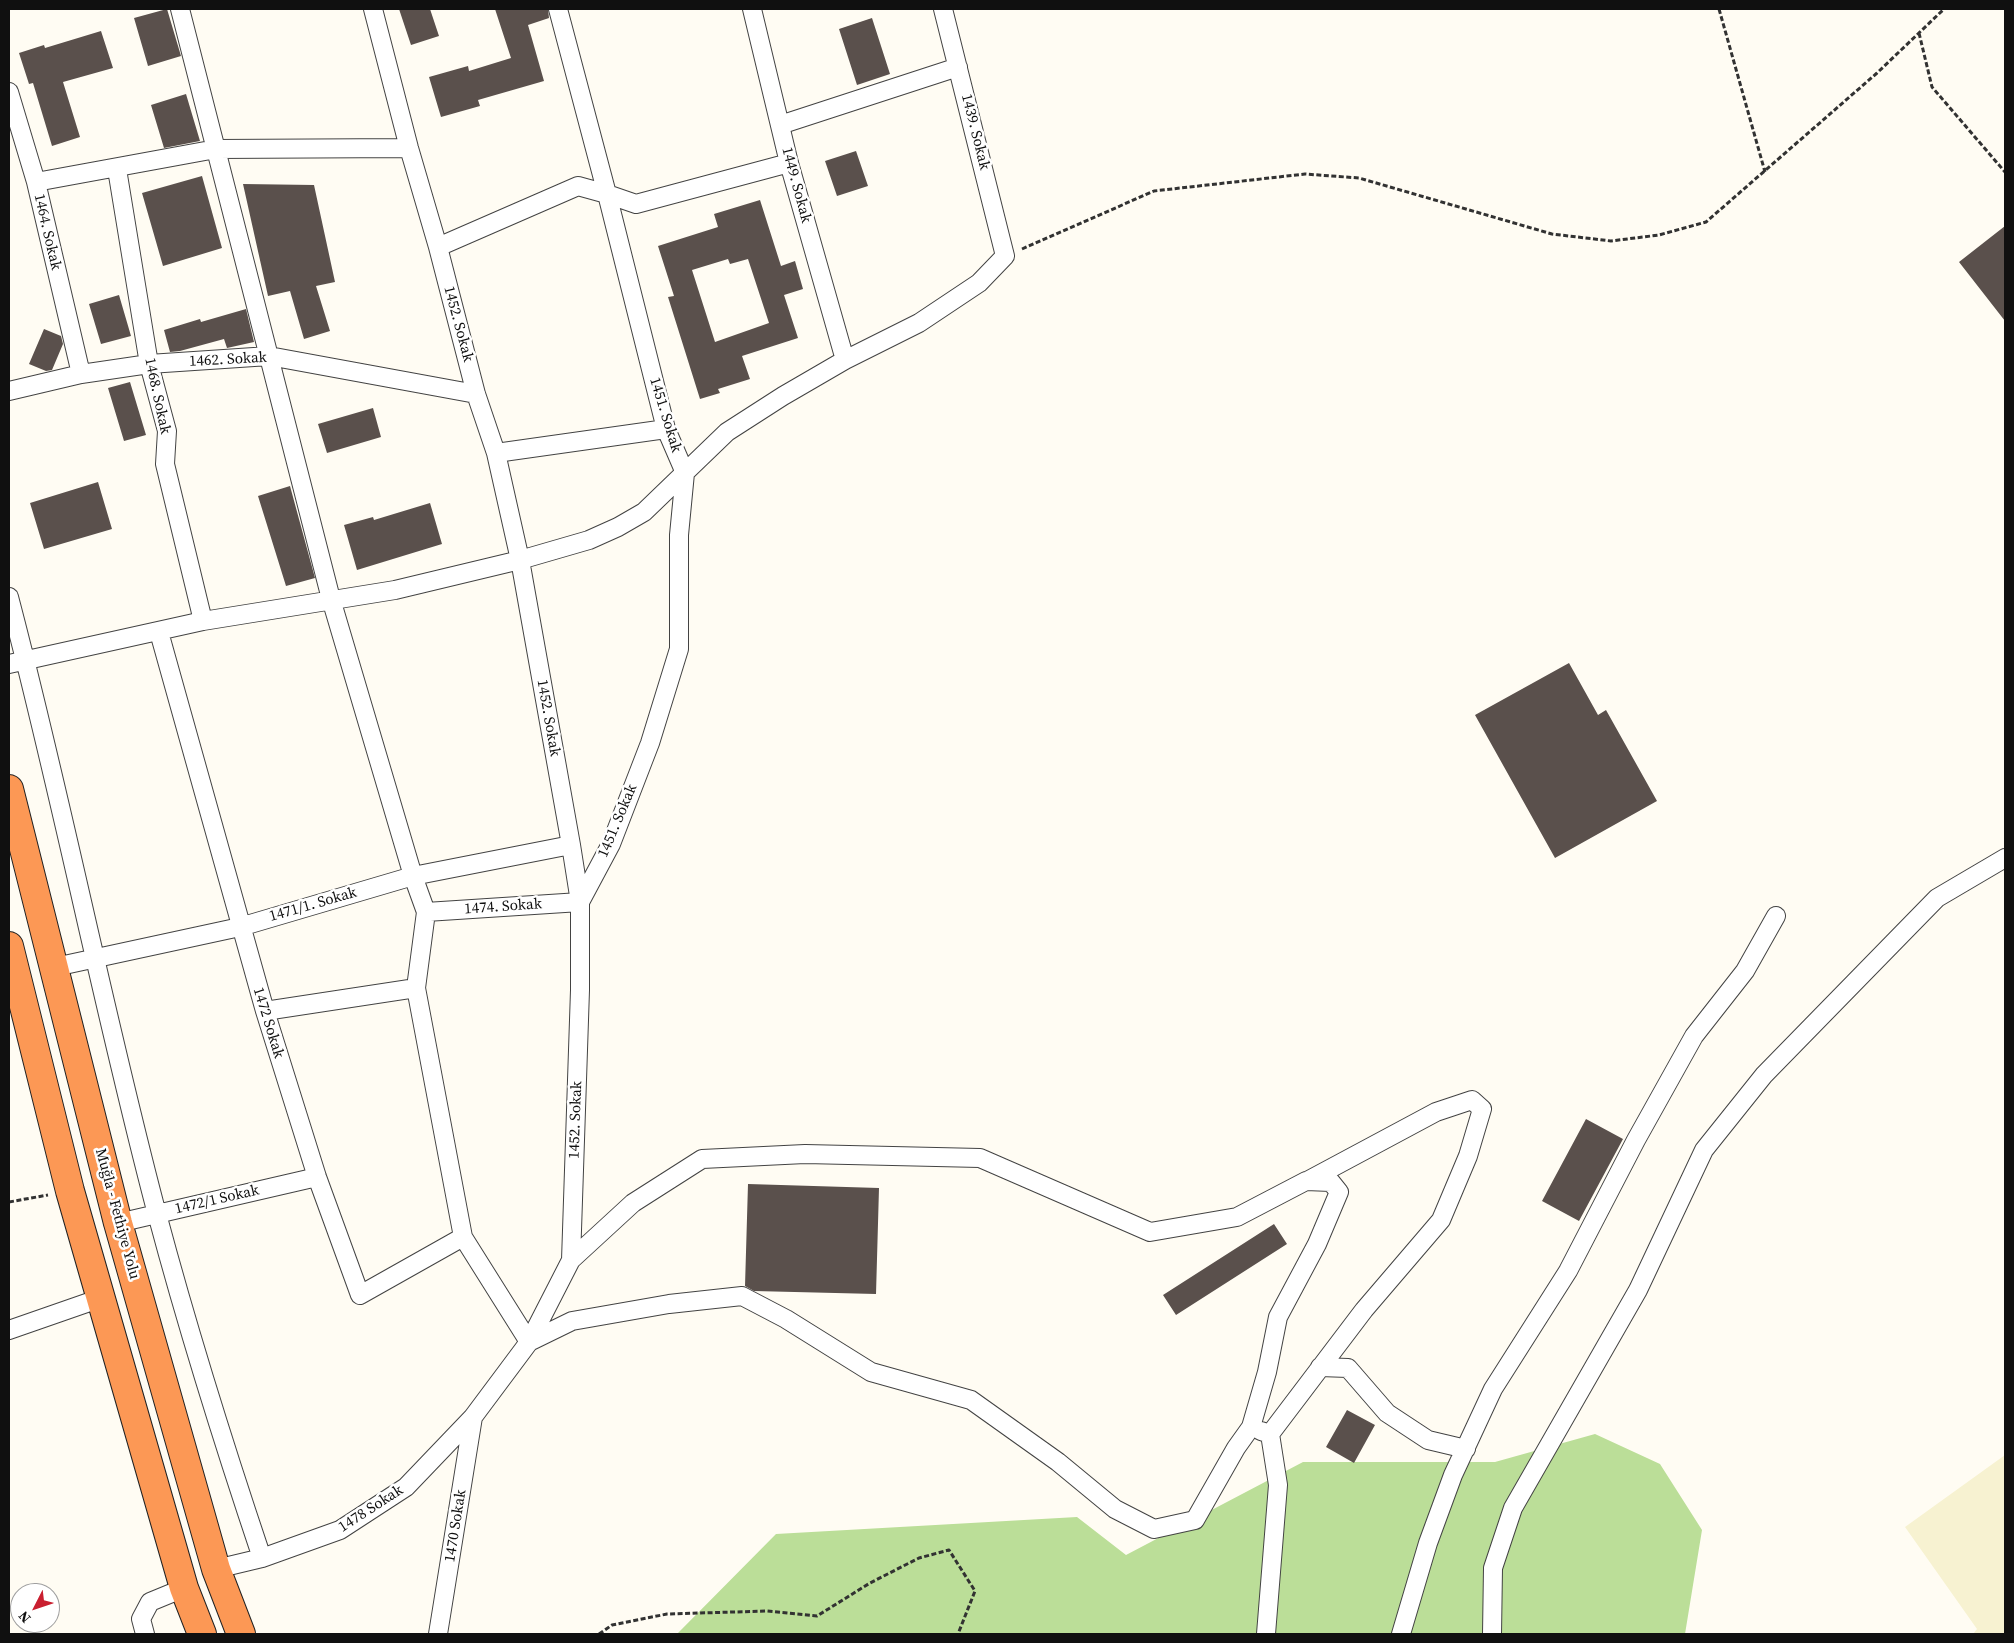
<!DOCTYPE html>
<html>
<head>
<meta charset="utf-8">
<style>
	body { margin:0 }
	#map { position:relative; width:2014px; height:1643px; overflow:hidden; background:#fffcf3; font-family:"Source Serif 4",serif }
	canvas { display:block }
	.frame { position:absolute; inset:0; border:10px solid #101010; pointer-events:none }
	.north { position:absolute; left:10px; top:1583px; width:50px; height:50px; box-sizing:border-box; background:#fff; border:1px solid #9f9f9f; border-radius:50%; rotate:229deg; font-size:14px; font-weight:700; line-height:20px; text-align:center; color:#101010 }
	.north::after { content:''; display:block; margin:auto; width:18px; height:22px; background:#c91f30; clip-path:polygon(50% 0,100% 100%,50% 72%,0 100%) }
</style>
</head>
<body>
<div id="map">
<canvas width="2014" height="1643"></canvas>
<div class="frame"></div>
<div class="north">N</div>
</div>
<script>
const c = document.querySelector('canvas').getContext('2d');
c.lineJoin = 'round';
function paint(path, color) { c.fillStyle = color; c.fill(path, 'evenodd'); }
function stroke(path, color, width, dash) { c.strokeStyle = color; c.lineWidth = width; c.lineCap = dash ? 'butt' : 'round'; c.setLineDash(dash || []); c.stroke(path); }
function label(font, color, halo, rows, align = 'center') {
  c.font = font + ' "Source Serif 4",serif'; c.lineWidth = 5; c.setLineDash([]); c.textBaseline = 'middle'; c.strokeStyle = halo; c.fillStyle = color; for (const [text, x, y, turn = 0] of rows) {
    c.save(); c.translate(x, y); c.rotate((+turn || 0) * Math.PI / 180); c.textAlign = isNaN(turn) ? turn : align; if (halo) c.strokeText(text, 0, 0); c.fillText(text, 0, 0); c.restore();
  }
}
paint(new Path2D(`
	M2005,1455V1634H1973L1977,1629L1905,1527Z`), '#f7f2d1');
paint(new Path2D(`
	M1595,1434L1660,1464L1702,1530L1685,1634H677L776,1534L1077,1517L1126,1555L1303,1462H1495Z`), '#bbde98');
paint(new Path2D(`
	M167,9L181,56L148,66L134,18Z
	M399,9H430L439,36L411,45Z
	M495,9H548L549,18L528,25L544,81L478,100L480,106L441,117L429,77L468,66L469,71L511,58Z
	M872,18L890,74L857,85L839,29Z
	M101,31L113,68L63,82L80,137L52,146L33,83L29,84L19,53L44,45L45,48Z
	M186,94L200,141L164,148L151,105Z
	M856,151L868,186L837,196L825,161Z
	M202,176L222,248L163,266L142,193Z
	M243,184L314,185L335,282L316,286L330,331L304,339L290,291L268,296Z
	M760,200L781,266L795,261L803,289L784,295L798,338L742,356L750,379L718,389L720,393L700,399L668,297L674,296L658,246L718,227L714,214ZM728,259L730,264L748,259L769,323L715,342L692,270Z
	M2005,226V321L1959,262Z
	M119,295L131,336L101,344L89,304Z
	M246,309L254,342L227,348L224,339L180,351L170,352L164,330L200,319L201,322Z
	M44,329L61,336L63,344L52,370L46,371L29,364Z
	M130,382L146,435L124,441L108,388Z
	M373,408L381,437L327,453L318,424Z
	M98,482L112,529L44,549L30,503Z
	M290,486L315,578L286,586L258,496Z
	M430,503L442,544L357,570L344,525L373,517L374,520Z
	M1569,663L1598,715L1606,710L1657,801L1555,858L1475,715Z
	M1586,1119L1623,1139L1579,1221L1542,1201Z
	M748,1184L879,1188L876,1294L754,1291L745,1286Z
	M1274,1224L1287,1244L1176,1315L1163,1295Z
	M1347,1410L1375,1425L1354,1463L1326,1447Z`), '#5a504c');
const street = new Path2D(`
	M180,9L331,599L413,876L426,912L416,988L463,1237L529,1342L572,1321L669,1304L742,1296L786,1319L871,1372L971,1400L1058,1462L1115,1509L1154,1529L1195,1520L1236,1448L1251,1427L1267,1372L1278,1317L1317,1244L1339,1192L1331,1182L1306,1181L1237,1217L1150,1232L980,1158L805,1154L702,1159L633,1203L571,1260
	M752,9L789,163L845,360
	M9,92L36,182L81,374
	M780,125L958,67
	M117,169L149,364L167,431L165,464L203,621
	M36,182L216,149L409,148
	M438,247L578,186L607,194L636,204L789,163
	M9,391L81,374L149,364L269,356L476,394
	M496,453L666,429
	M9,597C63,802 103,1010 157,1214C188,1330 224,1445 262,1558
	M159,632L265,1011L317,1177L360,1295L463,1237
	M9,664L203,621L395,590L520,560L589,540L618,527L644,512L727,432L783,396L845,360L919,323L979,283L1005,256L943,9
	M426,912L580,902L611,844L650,743L679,649V535L685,473L666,429L607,194L558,9
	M55,967L240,927L413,876L571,845
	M265,1011L416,988
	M118,1223L317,1177
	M9,1330L101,1298
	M1320,1367L1348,1368L1387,1413L1428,1440L1466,1449
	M1261,1431L1270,1434L1278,1485L1266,1634
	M1270,1434L1364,1310L1441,1220L1468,1156L1482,1109L1472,1100L1436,1112L1309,1180
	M216,1569L262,1558L340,1530L406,1487L473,1417L529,1342L571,1260L580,990V902L571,845L520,560L496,453L476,394L438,247L409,148L373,9
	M145,1634L141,1619L150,1602L184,1588
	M438,1634L473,1417
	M1401,1634L1428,1543L1453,1475L1493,1389L1568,1271L1636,1140L1694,1036L1745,971L1776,916
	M1492,1634L1493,1568L1513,1508L1638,1290L1704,1150L1764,1075L1937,898L2005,858`);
const highway = new Path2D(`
	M9,789L118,1223L216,1569L241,1634
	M9,946L70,1191L184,1588L202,1634`);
stroke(street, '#434343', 20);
stroke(highway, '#212121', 30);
stroke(new Path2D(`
	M1719,9L1765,172
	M1919,33L1932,87L2005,172
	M1022,249L1154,191L1305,174L1359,178L1552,234L1611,241L1659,235L1706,222L1877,73L1944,9
	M9,1202L48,1195
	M599,1634L612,1625L667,1614L767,1611L817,1616L870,1583L919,1558L949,1550L975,1591L958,1634`), '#323232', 3, [5, 2.5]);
stroke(street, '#fff', 18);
stroke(highway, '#fc9855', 28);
label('15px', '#101010', '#fff', [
	["1439. Sokak",975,132,76],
	["1449. Sokak",796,185,75],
	["1464. Sokak",47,232,77],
	["1452. Sokak",458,324,75],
	["1462. Sokak",228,360,-3],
	["1468. Sokak",157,396,78],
	["1451. Sokak",665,415,73],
	["1452. Sokak",548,718,80],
	["1451. Sokak",618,821,-67],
	["1471/1. Sokak",313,905,-16],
	["1474. Sokak",503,907,-4],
	["1472 Sokak",268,1023,73],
	["1452. Sokak",576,1120,-88],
	["1472/1 Sokak",217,1200,-13],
	["Muğla - Fethiye Yolu",117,1214,75],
	["1478 Sokak",371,1509,-33],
	["1470 Sokak",456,1526,-81]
]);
</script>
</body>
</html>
